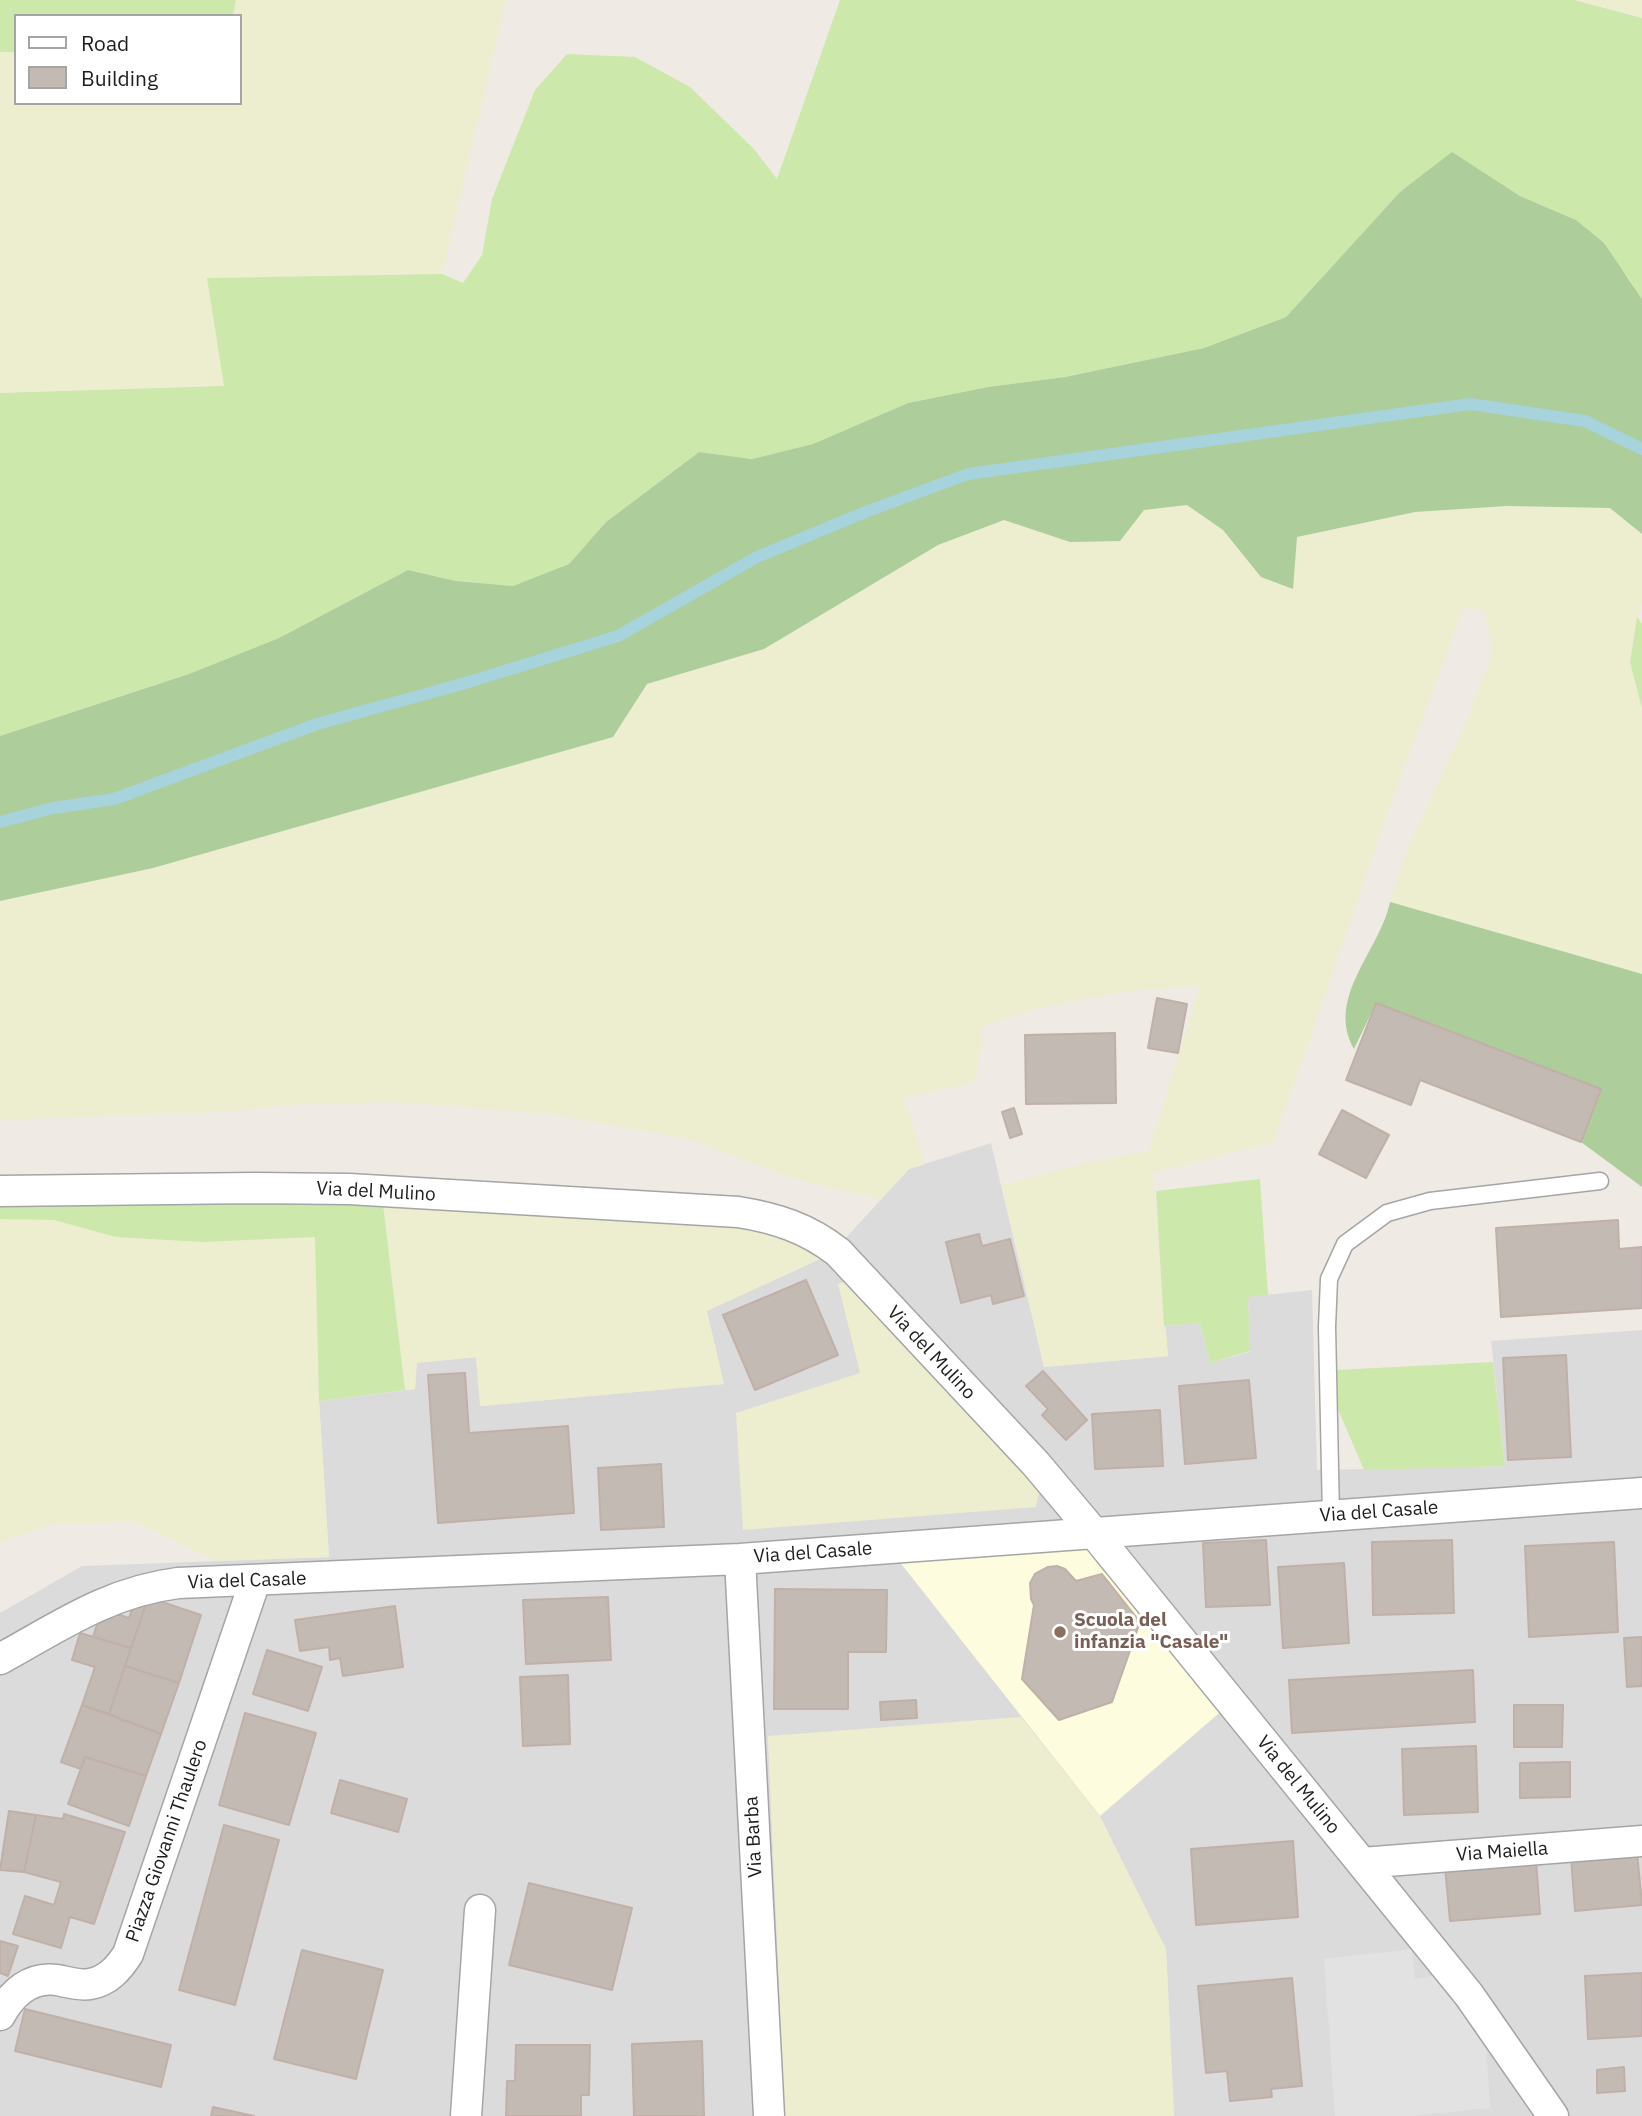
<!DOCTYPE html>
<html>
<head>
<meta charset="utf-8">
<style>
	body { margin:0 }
	#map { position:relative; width:1642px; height:2116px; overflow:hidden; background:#efebe4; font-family:"IBM Plex Sans",sans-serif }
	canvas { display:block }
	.legend { position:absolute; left:14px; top:14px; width:228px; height:91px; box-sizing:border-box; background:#fff; border:2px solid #a5a5a5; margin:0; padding:9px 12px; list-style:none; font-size:21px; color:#1e1e1e }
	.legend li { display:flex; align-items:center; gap:14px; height:35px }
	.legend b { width:35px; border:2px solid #a5a5a5 }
</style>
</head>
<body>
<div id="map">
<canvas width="1642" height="2116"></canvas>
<ul class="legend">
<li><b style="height:9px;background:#fff"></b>Road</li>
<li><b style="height:19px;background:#c3bab4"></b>Building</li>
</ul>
</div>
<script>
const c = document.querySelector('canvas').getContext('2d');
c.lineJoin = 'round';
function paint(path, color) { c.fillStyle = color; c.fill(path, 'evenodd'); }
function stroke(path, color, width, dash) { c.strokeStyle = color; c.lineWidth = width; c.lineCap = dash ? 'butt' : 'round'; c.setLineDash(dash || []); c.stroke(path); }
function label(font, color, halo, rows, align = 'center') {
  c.font = font + ' "IBM Plex Sans",sans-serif'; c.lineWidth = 6; c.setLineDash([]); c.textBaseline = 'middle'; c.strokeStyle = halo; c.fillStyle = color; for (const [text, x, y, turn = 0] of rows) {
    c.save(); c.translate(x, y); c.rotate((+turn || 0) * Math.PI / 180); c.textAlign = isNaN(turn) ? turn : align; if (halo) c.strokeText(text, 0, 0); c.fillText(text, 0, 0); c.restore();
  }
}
paint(new Path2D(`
	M991,1143L1044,1367L1168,1356L1164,1326L1200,1323L1210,1363L1250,1352L1248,1297L1312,1290L1317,1470L1505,1466L1491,1341L1642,1330V2116H1174L1166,1949L768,1736L785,2116H0V1613L82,1566L329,1557L319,1401L415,1389L416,1363L476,1357L481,1406L724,1384L706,1311L831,1254L909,1169Z`), '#dcdbdb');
paint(new Path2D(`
	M1095,1542L1225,1708L1100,1816L895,1556Z`), '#fefcde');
paint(new Path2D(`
	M236,0H506L442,274L208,278L224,386L0,393V52H16V103H240V16H233Z
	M1574,0H1642V18L1616,10Z
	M1187,505L1223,530L1238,549L1292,589L1296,537L1415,512L1507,506L1610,508L1642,534V601L1637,617L1630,662L1642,709V974L1390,902L1407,850L1468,718L1492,653L1485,612L1464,607L1389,809L1274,1142L1153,1173L1168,1356L1044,1367L1002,1185L1076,1165L1149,1151L1200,986L1137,990L1083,999L1028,1011L981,1027V1046L975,1082L904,1098L925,1164L909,1169L881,1199L798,1180L688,1139L549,1114L398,1102L303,1104L220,1112L0,1120V901L153,868L613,737L647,684L764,649L938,545L1004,520L1070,542L1144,510Z
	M382,1196L760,1218L831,1254L707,1311L724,1384L480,1406L476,1357L417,1363L415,1389L405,1390Z
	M0,1219L54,1220L116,1237L202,1242L315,1237L319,1401L329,1557L216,1561L136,1522L52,1524L0,1543Z
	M849,1281L1040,1488L1036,1507L743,1530L736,1413L860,1373L838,1284Z
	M1021,1717L1100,1816L1166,1949L1174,2116H785L768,1736Z`), '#ededd0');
paint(new Path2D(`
	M0,0H236L233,16H16V52H0Z
	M840,0H1574L1642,18V299L1628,277L1576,220L1520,196L1452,153L1400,192L1286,317L1204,348L1065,377L988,387L908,403L813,444L752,459L699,452L606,522L569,564L513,586L456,581L408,570L279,638L189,674L0,736V393L224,386L207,278L442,274L463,283L482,255L492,199L535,90L567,54L635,57L690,87L754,149L777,179Z
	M1637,617L1642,624V709L1630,662Z
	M1260,1179L1268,1295L1248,1297L1250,1351L1210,1363L1200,1323L1164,1326L1156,1191Z
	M0,1196H382L405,1390L319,1401L315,1237L202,1242L116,1237L54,1220L0,1219Z
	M1493,1362L1505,1466L1364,1470L1335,1402L1336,1370Z`), '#cde8ab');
paint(new Path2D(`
	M1452,152L1520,196L1576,220L1604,243L1642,299V534L1610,508L1507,506L1415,512L1297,537L1293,589L1261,577L1223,530L1187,505L1144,510L1120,541L1070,542L1004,520L938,545L764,649L647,684L613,737L153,868L0,901V736L189,674L279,638L408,570L456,581L513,586L569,564L606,522L699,452L752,459L813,444L908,403L988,387L1065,377L1204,348L1286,317L1400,192Z
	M1390,902L1642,974V1187L1581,1142L1601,1089L1376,1003L1354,1049C1325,997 1380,951 1390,902Z`), '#adcd9a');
paint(new Path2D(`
	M1412,1949L1415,1979L1444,1974L1485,2024L1490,2108L1409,2116H1335L1324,1959Z`), '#e2e2e2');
stroke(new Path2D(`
	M0,822L53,808L114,799L317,724L462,684L618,636L757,557L863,513L968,474L1470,404L1585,421L1642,449`), '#a6d3dc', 12);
const building = new Path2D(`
	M1157,998L1187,1004L1178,1053L1148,1048Z
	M1376,1003L1601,1089L1581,1142L1420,1080L1411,1105L1346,1080Z
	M1115,1033L1116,1103L1026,1104L1025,1035Z
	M1014,1108L1022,1134L1010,1138L1002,1112Z
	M1342,1110L1389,1135L1366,1178L1319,1154Z
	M1618,1220L1619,1249L1642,1247V1308L1501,1317L1496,1228Z
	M979,1234L982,1246L1010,1239L1024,1296L993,1304L991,1295L961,1303L946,1242Z
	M806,1280L838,1355L755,1390L723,1315Z
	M1566,1355L1571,1457L1508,1460L1503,1358Z
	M1043,1371L1087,1420L1066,1440L1042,1415L1048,1409L1026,1386Z
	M465,1373L469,1433L568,1426L574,1513L438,1523L428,1375Z
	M1249,1380L1256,1458L1185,1464L1179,1386Z
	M1160,1410L1163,1466L1095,1469L1092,1414Z
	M661,1464L664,1527L601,1530L598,1468Z
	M1266,1540L1270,1605L1206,1607L1203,1543Z
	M1452,1540L1454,1613L1373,1615L1372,1542Z
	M1614,1542L1618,1632L1529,1637L1525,1546Z
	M1344,1563L1349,1643L1283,1648L1278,1567Z
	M1057,1566L1065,1569L1076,1581L1102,1574L1140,1622L1112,1702L1059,1720L1022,1679L1034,1605L1031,1599L1030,1583L1035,1574L1048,1567Z
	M775,1589L887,1590L886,1652H848V1709H774Z
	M608,1597L611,1660L526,1664L523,1600Z
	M136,1598L147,1601L131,1648L93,1637L102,1609L129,1618Z
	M153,1599L201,1615L179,1683L125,1666L147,1601Z
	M395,1606L403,1667L343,1676L340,1658L330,1660L329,1647L300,1651L295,1620Z
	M80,1633L131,1648L109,1714L82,1705L95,1667L72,1660Z
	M1642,1637V1686L1627,1687L1624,1638Z
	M267,1650L322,1667L308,1711L253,1694Z
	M125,1666L179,1683L161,1734L109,1714Z
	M1473,1670L1475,1722L1292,1733L1289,1680Z
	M568,1675L570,1744L523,1746L520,1677Z
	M916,1700L917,1718L881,1720L880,1702Z
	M82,1705L161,1734L146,1776L85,1757L81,1769L61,1762Z
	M1514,1705H1563L1562,1747H1514Z
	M245,1713L316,1733L289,1825L219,1805Z
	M1476,1746L1478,1812L1404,1815L1402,1749Z
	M85,1757L146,1776L129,1826L68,1804Z
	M1570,1762V1797L1520,1798V1763Z
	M340,1780L407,1799L398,1832L331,1813Z
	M9,1811L36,1815L24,1872L0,1870Z
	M64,1814L125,1832L94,1924L70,1917L61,1948L13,1934L25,1896L54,1905L61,1882L24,1872L36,1815L63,1819Z
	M224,1825L279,1840L235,2005L179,1990Z
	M1293,1841L1298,1917L1196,1925L1191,1849Z
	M1637,1852L1642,1905L1575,1911L1571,1857Z
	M1536,1860L1540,1914L1450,1921L1445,1867Z
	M529,1883L632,1908L612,1990L509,1965Z
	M0,1941L18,1946L8,1976L0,1973Z
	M302,1950L383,1970L356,2079L274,2059Z
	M1642,1973V2036L1588,2039L1585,1976Z
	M1292,1978L1302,2086L1271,2089L1272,2097L1230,2101L1227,2071L1206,2073L1198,1986Z
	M25,2009L171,2045L161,2087L15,2051Z
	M702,2041L704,2116H634L632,2044Z
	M516,2045H590L589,2095H581V2116H506L507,2081H515Z
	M1624,2067L1625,2091L1597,2093V2070Z
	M213,2107L254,2116H211Z`);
paint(building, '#c3bab4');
stroke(building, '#c0b0a7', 2);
const service = new Path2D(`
	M1331,1516L1327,1327L1329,1279L1345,1244L1387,1213L1430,1201L1600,1181`);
const minor = new Path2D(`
	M0,1191L255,1188L349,1189L738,1212C776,1218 807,1228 838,1252L1036,1464L1094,1533L1469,1995L1553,2116
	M740,1559L769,2116
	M0,1659C60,1626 108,1592 178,1583L740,1559L1642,1493
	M1362,1863L1642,1841
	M0,2015C12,1993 30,1976 57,1980C68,1982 79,1986 90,1984C108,1981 119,1968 128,1954L255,1581
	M466,2116L480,1910`);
stroke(service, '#a5a5a5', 19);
stroke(minor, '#a5a5a5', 33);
stroke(service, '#fff', 16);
stroke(minor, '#fff', 30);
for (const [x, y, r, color] of [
	[1060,1632,7,"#8d6e63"]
]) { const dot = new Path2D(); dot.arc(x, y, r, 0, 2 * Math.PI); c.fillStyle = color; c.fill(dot); stroke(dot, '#fff', 2.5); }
label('19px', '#1e1e1e', '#fff', [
	["Via del Mulino",376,1192,3],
	["Via del Mulino",931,1353,47],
	["Via del Casale",1379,1512,-4],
	["Via del Casale",813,1553,-4],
	["Via del Casale",247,1581,-2],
	["Via del Mulino",1298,1785,51],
	["Via Barba",754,1837,-93],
	["Piazza Giovanni Thaulero",167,1841,-71],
	["Via Maiella",1502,1852,-4]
]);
label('bold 19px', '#785e54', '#fff', [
	["Scuola del",1074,1621],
	["infanzia \"Casale\"",1074,1643]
], 'left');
</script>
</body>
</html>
